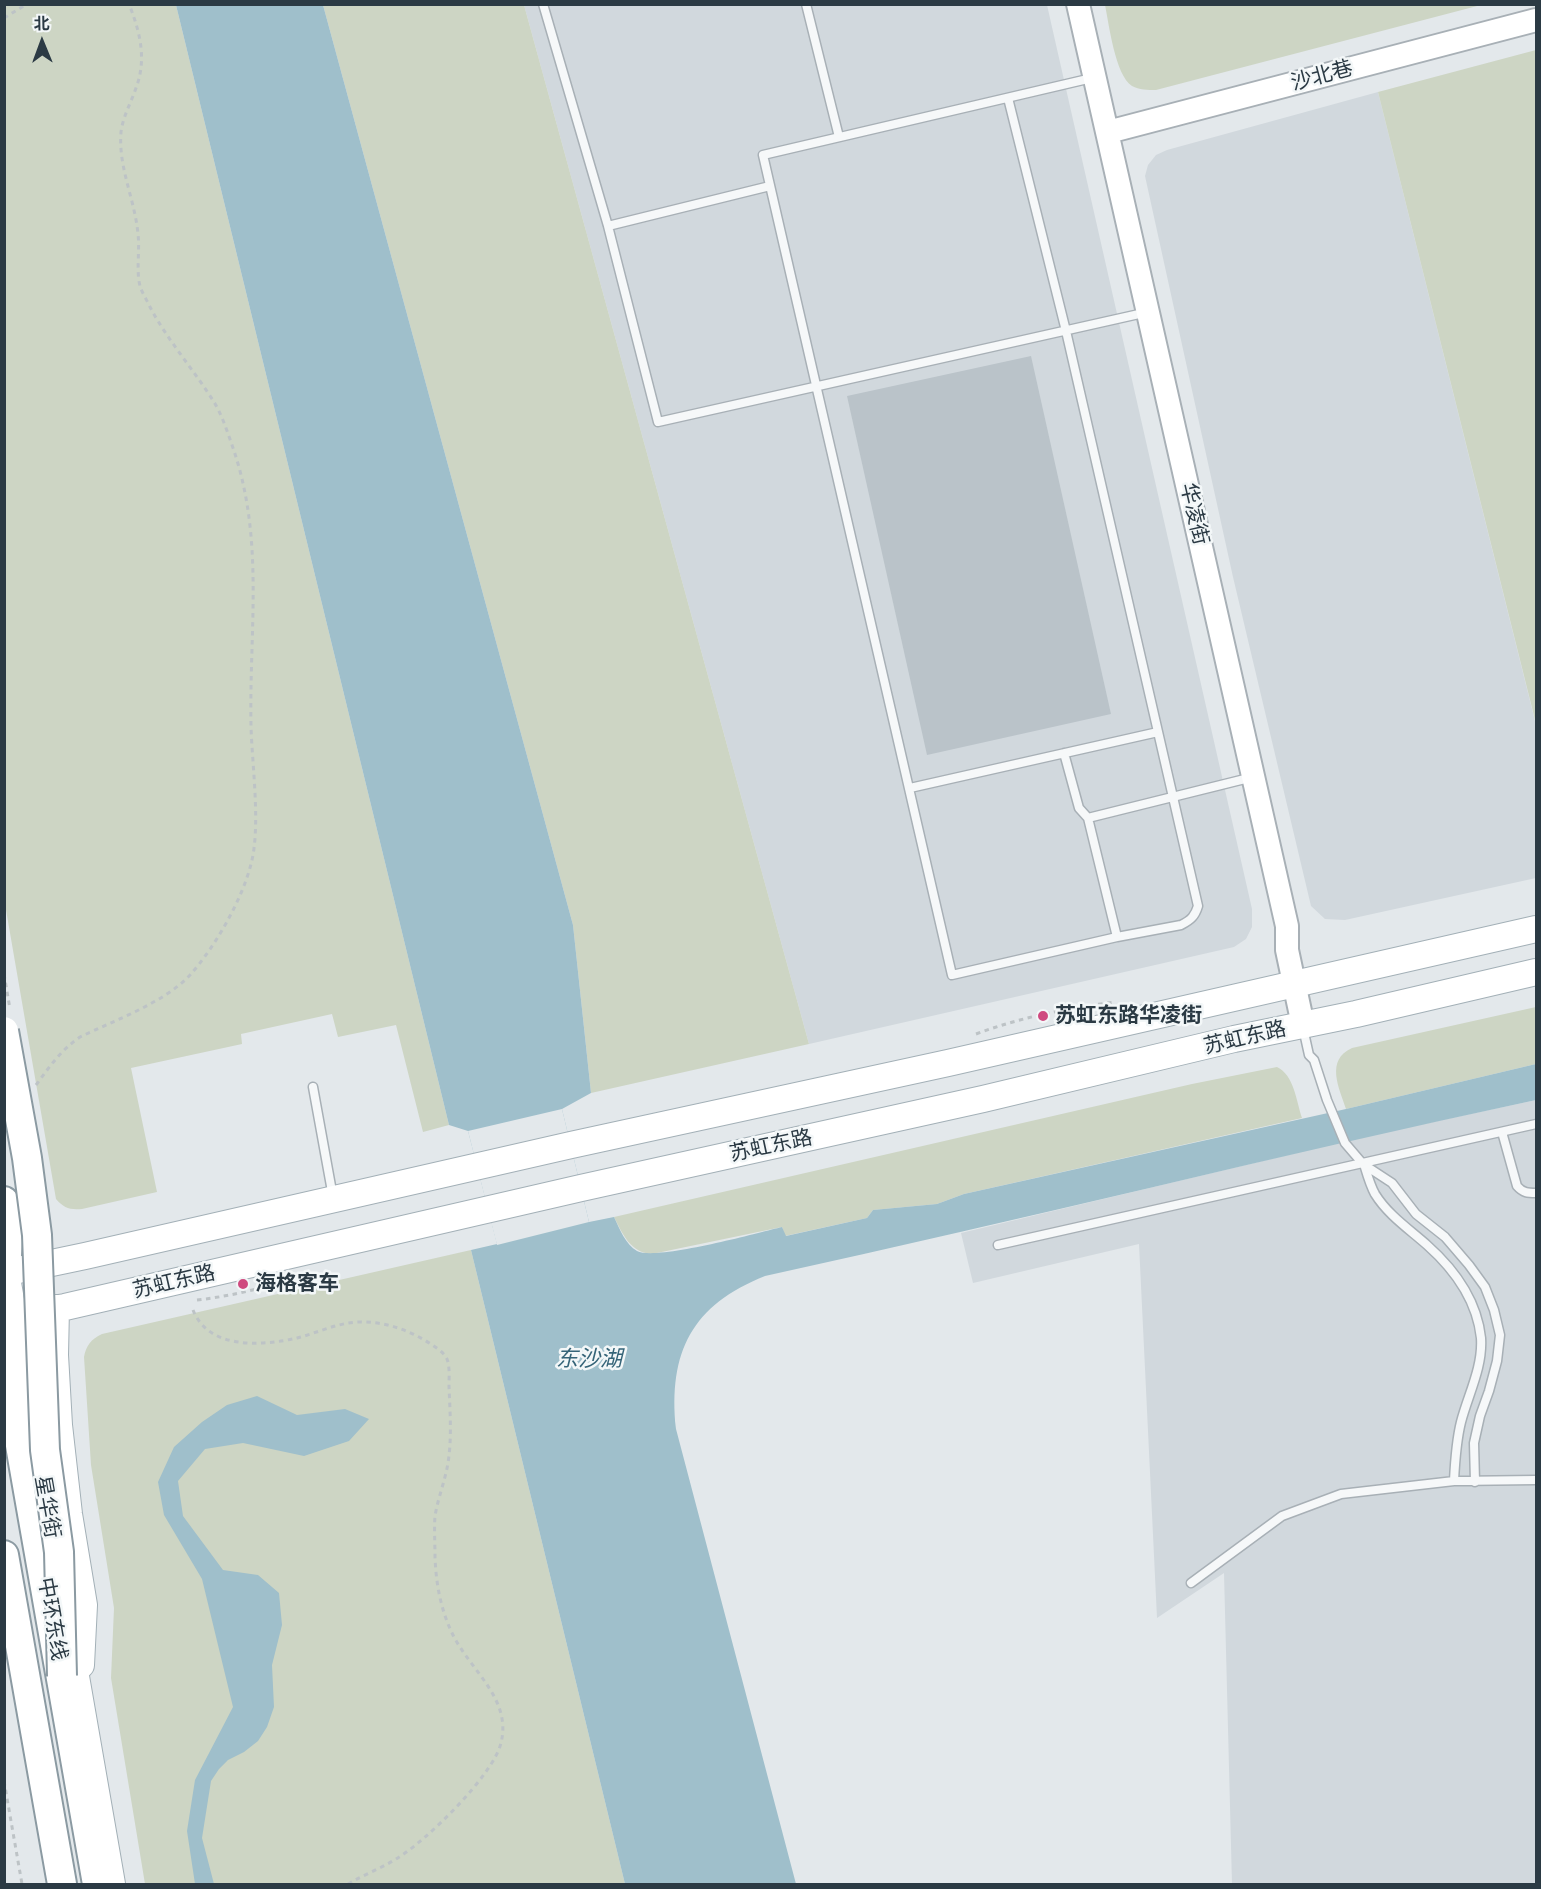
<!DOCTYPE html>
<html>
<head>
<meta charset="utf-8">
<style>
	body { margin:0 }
	#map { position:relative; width:1541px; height:1889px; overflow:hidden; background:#e3e8eb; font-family:Cabin,"Noto Sans SC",sans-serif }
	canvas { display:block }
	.frame { position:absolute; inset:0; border:6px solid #2b3a44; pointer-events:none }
	.north { position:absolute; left:12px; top:12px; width:60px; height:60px; -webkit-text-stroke:4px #f3f7f8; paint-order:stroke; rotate:359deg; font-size:16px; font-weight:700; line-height:24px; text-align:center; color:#2b3a44 }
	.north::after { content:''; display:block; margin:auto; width:21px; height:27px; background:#2b3a44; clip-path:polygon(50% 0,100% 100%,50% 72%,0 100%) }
</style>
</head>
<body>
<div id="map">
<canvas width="1541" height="1889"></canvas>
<div class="frame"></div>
<div class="north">北</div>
</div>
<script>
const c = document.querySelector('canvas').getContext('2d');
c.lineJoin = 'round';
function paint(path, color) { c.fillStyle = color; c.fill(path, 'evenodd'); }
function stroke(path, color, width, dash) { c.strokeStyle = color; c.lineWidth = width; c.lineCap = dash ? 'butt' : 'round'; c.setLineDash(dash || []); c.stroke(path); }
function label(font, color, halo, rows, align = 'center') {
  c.font = font + ' Cabin,"Noto Sans SC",sans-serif'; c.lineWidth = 5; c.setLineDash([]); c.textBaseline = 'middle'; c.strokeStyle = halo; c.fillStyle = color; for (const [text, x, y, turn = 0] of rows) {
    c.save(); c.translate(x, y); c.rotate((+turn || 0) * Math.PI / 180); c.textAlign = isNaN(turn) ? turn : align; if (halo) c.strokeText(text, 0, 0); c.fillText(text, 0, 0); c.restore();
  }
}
paint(new Path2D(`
	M524,5H1047L1252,909V927L1246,939L1234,947L809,1044Z
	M1378,92L1536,725V878L1345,920L1325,919L1311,906L1233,577L1145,176L1148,165L1156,155L1167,150Z
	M1536,1100V1884H1232L1224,1573L1157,1618L1139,1244L973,1283L961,1233L1367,1136Z`), '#d1d8dd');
paint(new Path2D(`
	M4,5H176L449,1125L423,1132L396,1025L338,1037L332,1014L241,1034L242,1044L131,1068L157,1192L82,1209C69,1210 64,1208 56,1199L5,904Z
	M323,5H524L809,1044L591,1093L573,925Z
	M1105,5V4L1481,5L1156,90C1148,90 1139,90 1132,86C1115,75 1109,24 1105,5Z
	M1536,50V724L1378,92Z
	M1536,1007V1064L1346,1109C1339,1088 1325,1060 1352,1048Z
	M1277,1067C1294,1075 1296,1100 1302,1118L964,1194L937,1204L873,1210L867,1218L785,1236L782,1227L652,1254C631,1253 623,1235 614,1217L1192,1084Z
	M471,1250L625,1884H145L111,1678L114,1608L91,1465L84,1357C86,1346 91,1339 102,1334Z`), '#cdd5c4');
paint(new Path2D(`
	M176,5H323L573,925L591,1093L562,1109L589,1222L614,1217C619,1228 626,1245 637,1251C656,1261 757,1233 782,1227L786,1236L867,1218L873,1210L937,1204L964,1194L1346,1109L1536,1064V1100C1278,1155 1023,1220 765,1276C692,1305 668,1352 676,1429L796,1884H625L471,1250L497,1244L468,1131L449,1125Z
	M257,1396L297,1415L345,1409L369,1419L349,1441L304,1456L243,1443L205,1449L178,1481L183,1516L223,1570L258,1575L279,1593L282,1625L272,1665L274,1707L267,1727L258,1741L244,1752L228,1760L219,1769L211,1781L202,1838L214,1884H195L187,1831L195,1780L233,1707L202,1579L164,1515L158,1482L174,1447L202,1422L227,1405Z`), '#9fbfcb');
paint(new Path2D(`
	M562,1109L589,1222L497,1245L468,1131Z`), '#e3e8eb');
paint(new Path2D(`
	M1031,356L1111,714L927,755L847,396Z`), '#bac3c9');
const lane = new Path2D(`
	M543,4L608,226L658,422L1148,312
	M806,4L839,137
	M1008,98L1066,331L1198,906C1195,916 1191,920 1181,925L1117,937L952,975L763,155L1092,78
	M608,226L770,186
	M1064,753L1079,808L1088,818L1117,937
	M910,788L1158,732
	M1088,818L1253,777
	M1303,1028L1309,1055L1314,1060L1327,1100L1345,1143L1363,1164L1392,1183L1416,1214L1445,1237L1469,1265L1485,1287L1494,1310L1500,1335L1497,1361L1489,1391L1480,1416L1474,1443L1475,1482
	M313,1087L333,1197
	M1502,1132L1517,1186C1523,1193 1528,1193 1536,1193
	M1364,1164C1367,1174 1370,1185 1375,1194C1388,1215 1409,1229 1427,1245C1454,1269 1477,1301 1481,1338C1483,1367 1468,1395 1461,1422C1456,1442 1455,1461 1454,1481
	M998,1245L1536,1124
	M1191,1583L1282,1516L1341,1494L1454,1481L1536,1480`);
const secondary = new Path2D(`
	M1078,4L1287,926V950L1303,1025
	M1108,132L1536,20`);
const primary = new Path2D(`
	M6,1272L35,1435
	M4,1273L85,1256L571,1145L948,1063L1536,929
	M56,1308L55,1355L59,1425L69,1514L84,1605L81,1665
	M4,1316L65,1307L581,1188L983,1099L1234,1039L1356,1014L1536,972
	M70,1642L112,1884`);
const highway = new Path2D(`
	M4,1201L8,1240L6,1272
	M4,1354L97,1884
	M4,1555L62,1884`);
stroke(lane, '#a8b0b6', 11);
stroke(secondary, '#a8b0b6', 26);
stroke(primary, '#a3b0b7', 28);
stroke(highway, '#8b9aa2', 32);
stroke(new Path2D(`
	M4,18L27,4
	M4,974L10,1009
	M976,1034C1022,1017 1067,1008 1115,1002
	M36,1085C50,1066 61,1050 80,1037C115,1020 164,1003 190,975C215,947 242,900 251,864C261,827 252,765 251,726C249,630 265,538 232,445C227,431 222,415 214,402C194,370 168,341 150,307C147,300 142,293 140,286C136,270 140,251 138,234C135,200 118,167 121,132C123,116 131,103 136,88C147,59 140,32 129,4
	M197,1300C233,1296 267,1287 301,1276
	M193,1310C209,1350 262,1346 297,1338C317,1333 337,1323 358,1322C387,1321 415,1332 438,1349C442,1352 445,1355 447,1359C450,1367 449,1378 449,1386C450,1412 452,1438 448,1463C445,1481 438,1498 435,1516C434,1529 435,1543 435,1557C436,1584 441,1611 453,1635C471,1671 512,1699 501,1743C493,1776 425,1842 396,1859C380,1869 363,1875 348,1884
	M4,1781L22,1884`), '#bdc3c6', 3, [4.5, 4.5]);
stroke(lane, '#f6f8f9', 8);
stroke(secondary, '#fff', 22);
stroke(primary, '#fff', 26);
stroke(highway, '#fff', 28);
const highwayBridge = new Path2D(`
	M4,1031L27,1158L37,1235L45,1450L59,1552L62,1676`);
stroke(highwayBridge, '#8b9aa2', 32, []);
stroke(highwayBridge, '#fff', 28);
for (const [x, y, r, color] of [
	[1043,1016,6,"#cf4a7f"],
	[243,1284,6,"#cf4a7f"]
]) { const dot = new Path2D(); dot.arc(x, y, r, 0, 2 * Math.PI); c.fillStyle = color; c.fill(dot); stroke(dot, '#f3f7f8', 2); }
label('21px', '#2b3a44', '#f3f7f8', [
	["沙北巷",1322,76,-15],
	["华凌街",1194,514,77],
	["苏虹东路",1245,1038,-13],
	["苏虹东路",771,1146,-12],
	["苏虹东路",174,1282,-13],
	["星华街",47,1507,80],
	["中环东线",52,1619,80]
]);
label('bold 21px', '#2b3a44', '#f3f7f8', [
	["苏虹东路华凌街",1055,1016],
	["海格客车",255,1284]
], 'left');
label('italic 22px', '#356478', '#f3f7f8', [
	["东沙湖",589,1360]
]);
</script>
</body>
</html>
